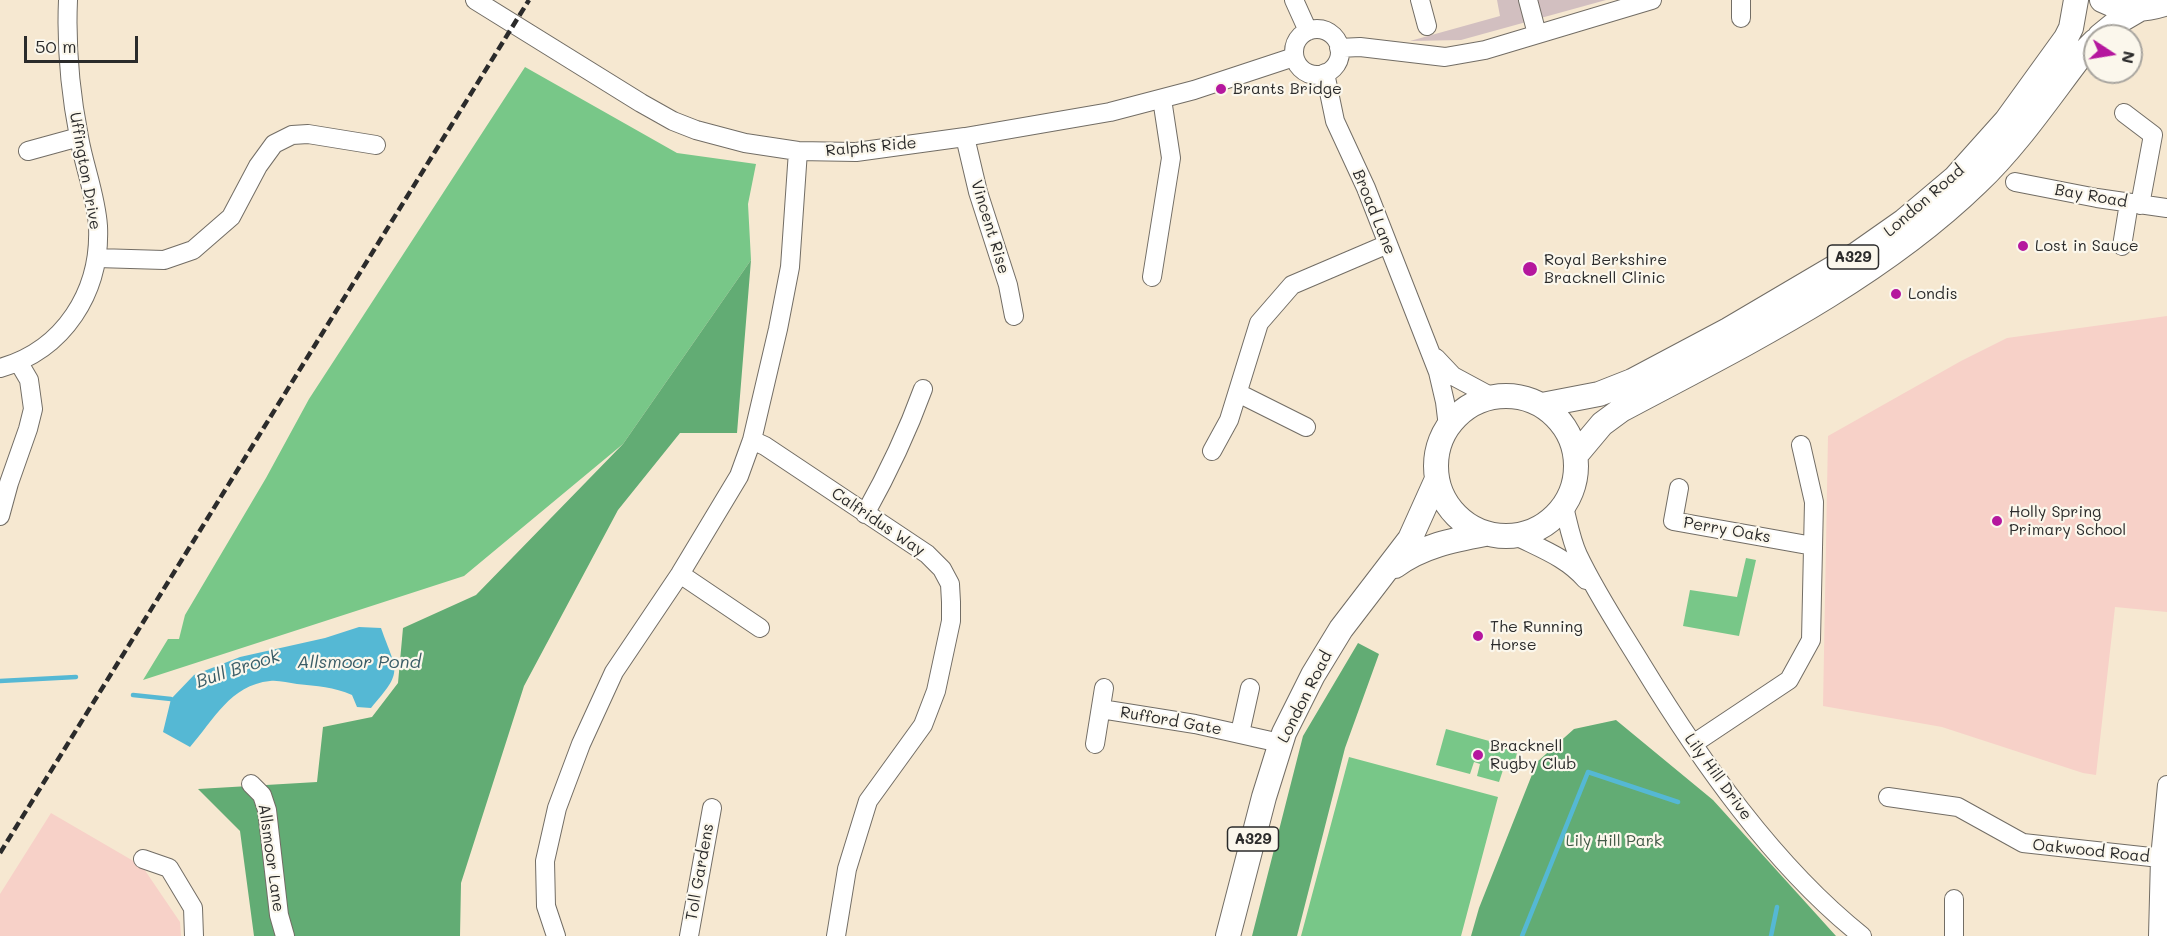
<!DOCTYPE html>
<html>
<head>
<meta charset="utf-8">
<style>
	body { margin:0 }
	#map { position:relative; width:2167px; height:936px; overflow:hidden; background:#f6e8d1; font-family:Mali,sans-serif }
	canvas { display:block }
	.north { position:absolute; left:2083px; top:24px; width:60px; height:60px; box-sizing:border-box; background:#fbf7ec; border:2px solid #a8a59f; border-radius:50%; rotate:102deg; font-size:16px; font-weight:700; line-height:24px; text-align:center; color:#2b2b2b }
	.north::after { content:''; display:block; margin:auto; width:21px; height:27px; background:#b5179e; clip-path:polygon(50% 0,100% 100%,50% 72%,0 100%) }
	.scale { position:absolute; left:24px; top:36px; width:114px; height:27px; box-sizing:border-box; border:3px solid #2b2b2b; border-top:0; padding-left:8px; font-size:18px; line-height:21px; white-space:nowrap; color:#2b2b2b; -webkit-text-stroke:4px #fbf7ec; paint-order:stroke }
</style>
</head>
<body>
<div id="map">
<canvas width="2167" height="936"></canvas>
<div class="north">N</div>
<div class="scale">50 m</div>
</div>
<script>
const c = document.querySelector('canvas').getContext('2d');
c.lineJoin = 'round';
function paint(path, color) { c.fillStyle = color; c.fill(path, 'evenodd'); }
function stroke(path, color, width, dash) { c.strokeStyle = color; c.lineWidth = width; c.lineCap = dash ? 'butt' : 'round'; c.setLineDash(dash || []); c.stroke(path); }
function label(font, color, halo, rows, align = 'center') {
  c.font = font + ' Mali,sans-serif'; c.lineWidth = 4.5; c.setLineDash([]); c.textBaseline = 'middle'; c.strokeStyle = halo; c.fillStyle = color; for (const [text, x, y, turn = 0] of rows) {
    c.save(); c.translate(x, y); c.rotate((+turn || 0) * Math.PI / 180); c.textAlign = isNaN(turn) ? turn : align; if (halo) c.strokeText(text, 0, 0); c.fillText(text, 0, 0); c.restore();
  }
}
paint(new Path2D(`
	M2167,316V612L2115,607L2096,775L2083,773L1942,727L1823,706L1828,436L1961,361L2007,338Z
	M51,813L142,866L180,922L181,936H0V894Z`), '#f7d1c8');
paint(new Path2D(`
	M1497,0H1606L1461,40L1410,41L1500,16Z`), '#d2bfc0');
paint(new Path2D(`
	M525,67L677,153L756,164L748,204L751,260L623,444L464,576L143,680L168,639H179L185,615L266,478L309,399Z
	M1746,558L1756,560L1739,636L1683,626L1690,590L1737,597Z
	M1446,729L1518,749L1512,772L1503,770L1499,782L1477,776L1480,764L1474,762L1470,774L1436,765Z
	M1349,757L1498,797L1461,936H1301Z`), '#78c788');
paint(new Path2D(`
	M751,260L737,433H680L618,510L524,686L461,883L460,936H254L240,831L198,789L317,782L323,727L372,717L398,683L403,628L476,595L623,444Z
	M1358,643L1379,654L1345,748L1297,936H1252L1303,736Z
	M1616,720L1713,800L1836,936H1471L1479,908L1537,762L1574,729Z`), '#62ac74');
paint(new Path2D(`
	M359,627L381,628C397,673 404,670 371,708L357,707L352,695C334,687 317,686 297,684C288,683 279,680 270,681C230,685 214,720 190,747L163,732L171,699L194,675L240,657L325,638Z`), '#55b8d4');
stroke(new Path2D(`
	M0,681L76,677
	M133,695L171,699L174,701
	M1522,936L1588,772L1678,802
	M1771,936L1777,907`), '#55b8d4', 4.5);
const minor = new Path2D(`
	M475,0L641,103L673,121L696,130L745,143L798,151L856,152L965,137L1110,112L1194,90L1294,57
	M1294,0L1308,31
	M1420,0L1427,26
	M1528,0L1537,34
	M1741,0V18
	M1294 52a23 23 0 1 1 46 0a23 23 0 1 1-46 0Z
	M1339,48L1360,47L1445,57L1485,50L1652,0
	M1325,73L1335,121L1366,188L1438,372L1445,402L1448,427
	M2124,113L2153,135L2140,205
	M965,137L978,192L1008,285L1014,316
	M28,151L79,137
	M2015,182L2097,198L2167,208
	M2122,246L2129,203
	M97,258L164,260L193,250L231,217L258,166L274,144L292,135L308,134L376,145
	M1152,277L1171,158L1162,99
	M1436,358L1453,376L1492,397
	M0,368C64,350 101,292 98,226C96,196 84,166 79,137C70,91 66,46 68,0
	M1238,393L1306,427
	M752,440L765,446L927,554L942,569L950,584L951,602V621L936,691L923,725L868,801L847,869L836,936
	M1212,451L1229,420L1259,323L1292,285L1388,244
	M1679,488L1673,521L1813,546
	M1564,507C1568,522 1571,540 1578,555C1596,593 1620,629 1642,665C1700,760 1774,866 1862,936
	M865,514C888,473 907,433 923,389
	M0,516L9,483L28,429L33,409L29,380L19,363
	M1516,536C1542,549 1567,558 1586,580
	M680,574L760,628
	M1101,709L1195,724L1280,743
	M1240,733L1250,688
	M1095,744L1104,688
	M1693,744L1789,680L1811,640L1814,502L1801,445
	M251,784L262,795L267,810L279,915L285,936
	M1888,797L1958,807L2023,843L2160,858
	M143,859L169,868L193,908L194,936
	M1954,899V936
	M556,936L546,906L545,861L557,808L581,744L614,672L680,574L739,476L752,440L778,329L790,267L798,151
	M689,936L712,808
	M2158,936L2160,858L2167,785`);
const major = new Path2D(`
	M2102,0C2124,11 2144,11 2167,3
	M2100,36L2116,23L2140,9
	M1436 466a70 70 0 1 1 140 0a70 70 0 1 1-140 0Z
	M1542,405L1599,394L1632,381L1728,330L1857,254L1904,221L1955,178L2006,121L2066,38L2071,28L2076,0
	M1576,455L1602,424L1621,410C1743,345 1877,280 1977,183C2018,144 2049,97 2083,53L2095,41
	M1395,566C1422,546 1453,540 1485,534
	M1228,936L1264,797L1284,733L1313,675L1341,629L1410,539L1437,479`);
stroke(minor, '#726d65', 20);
stroke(major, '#726d65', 26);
stroke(minor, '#fff', 18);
stroke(major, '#fff', 24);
stroke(new Path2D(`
	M0,853L529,0`), '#2b2b2b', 4.5, [9, 4.5]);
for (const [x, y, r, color] of [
	[1221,89,6,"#b5179e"],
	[2023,246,6,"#b5179e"],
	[1530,269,8,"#b5179e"],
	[1896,294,6,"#b5179e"],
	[1997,521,6,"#b5179e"],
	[1478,636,6,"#b5179e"],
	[1478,755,6,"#b5179e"]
]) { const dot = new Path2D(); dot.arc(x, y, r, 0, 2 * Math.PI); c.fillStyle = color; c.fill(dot); stroke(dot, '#fbf7ec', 2); }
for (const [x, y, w] of [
	[1853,257,51],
	[1253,839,51]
]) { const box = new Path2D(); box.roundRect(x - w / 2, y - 12, w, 24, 4.5); c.fillStyle = '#fbf7ec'; c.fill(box); stroke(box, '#2b2b2b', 1.5); }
label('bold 15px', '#2b2b2b', null, [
	["A329",1853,257],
	["A329",1253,839]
]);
label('16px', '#2b2b2b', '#fbf7ec', [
	["Brants Bridge",1233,89],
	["Lost in Sauce",2035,246],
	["Royal Berkshire",1544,260],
	["Bracknell Clinic",1544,278],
	["Londis",1908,294],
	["Holly Spring",2009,512],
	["Primary School",2009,530],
	["The Running",1490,627],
	["Horse",1490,645],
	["Bracknell",1490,746],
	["Rugby Club",1490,764]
], 'left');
label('16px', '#2b2b2b', '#fbf7ec', [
	["Ralphs Ride",871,147,-5],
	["Uffington Drive",85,171,80],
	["Bay Road",2091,196,10],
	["London Road",1924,201,-41],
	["Broad Lane",1374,212,68],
	["Vincent Rise",990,227,73],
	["Calfridus Way",878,522,34],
	["Perry Oaks",1727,530,10],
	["London Road",1305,697,-63],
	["Rufford Gate",1171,721,10],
	["Lily Hill Drive",1718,777,54],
	["Oakwood Road",2091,851,6],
	["Allsmoor Lane",271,858,82],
	["Toll Gardens",700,872,-80]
]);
label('16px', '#425a47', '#fbf7ec', [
	["Lily Hill Park",1614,841]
]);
label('italic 18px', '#3a5c66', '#fbf7ec', [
	["Allsmoor Pond",359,662],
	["Bull Brook",238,669,-18]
]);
</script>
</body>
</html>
